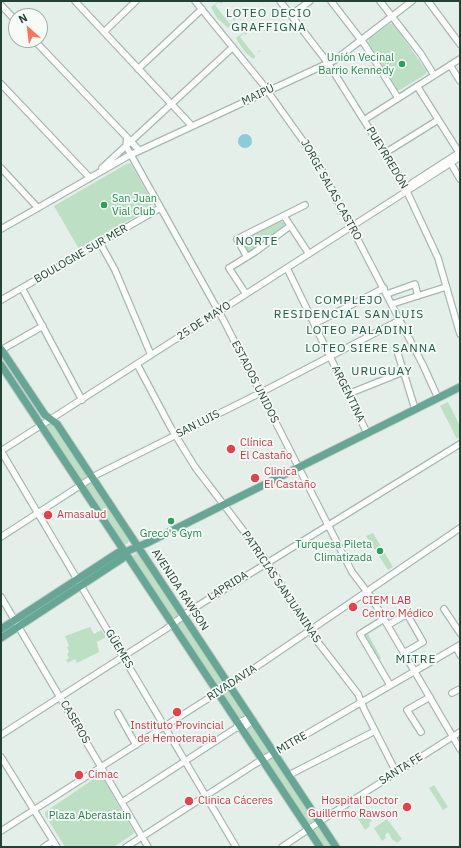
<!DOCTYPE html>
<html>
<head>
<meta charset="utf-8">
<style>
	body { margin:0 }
	#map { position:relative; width:461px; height:848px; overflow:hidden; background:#e5efea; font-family:"IBM Plex Sans",sans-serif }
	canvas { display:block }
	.frame { position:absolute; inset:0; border:2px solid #224238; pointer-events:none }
	.north { position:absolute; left:8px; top:8px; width:40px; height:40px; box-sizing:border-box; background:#f6fbf8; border:1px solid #a1b1ab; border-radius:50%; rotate:332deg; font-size:11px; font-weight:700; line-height:16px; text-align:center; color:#224238 }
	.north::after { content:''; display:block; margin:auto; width:14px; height:18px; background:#f87a59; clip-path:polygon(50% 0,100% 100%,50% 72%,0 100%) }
</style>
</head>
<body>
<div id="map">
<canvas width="461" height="848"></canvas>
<div class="frame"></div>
<div class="north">N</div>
</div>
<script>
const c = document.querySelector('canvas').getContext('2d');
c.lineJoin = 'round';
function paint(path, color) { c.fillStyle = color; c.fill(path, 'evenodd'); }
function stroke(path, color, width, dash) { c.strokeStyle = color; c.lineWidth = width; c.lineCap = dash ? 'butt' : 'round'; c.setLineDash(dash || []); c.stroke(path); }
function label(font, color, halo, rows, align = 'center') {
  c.font = font + ' "IBM Plex Sans",sans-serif'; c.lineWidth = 3.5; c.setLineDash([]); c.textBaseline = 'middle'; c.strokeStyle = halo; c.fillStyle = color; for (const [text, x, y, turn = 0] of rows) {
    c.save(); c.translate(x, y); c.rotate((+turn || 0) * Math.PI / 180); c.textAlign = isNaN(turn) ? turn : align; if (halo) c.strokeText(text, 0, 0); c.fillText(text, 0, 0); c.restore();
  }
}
paint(new Path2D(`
	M219,1L223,2L221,4L219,2L215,5L230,24L234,21L233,19L235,17L236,19L228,28L217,18L211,7Z
	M389,24H393L427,71L426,74L400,90H397L368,43L369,39Z
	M244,32L248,33L245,35L244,33L240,37L255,56L259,53L258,51L261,50L253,59L244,51L236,38Z
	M128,163L131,164L153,203L152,207L79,249L54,206Z
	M280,221L285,223L283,228L249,253L247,252L241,242L242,239Z
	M2,356L42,415L41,417H39L1,361Z
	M448,402L460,426V437L457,439L440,406Z
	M52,423L88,477L81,481L46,428L48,424Z
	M91,482L130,540L127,544H123L85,487Z
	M373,533L393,567L388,570L366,536Z
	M138,552L179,614L177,617L172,618L131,557Z
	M183,622L224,683L222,687H218L177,626L179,623Z
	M90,627L94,634L101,630L106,637L97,642L99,652L77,663L75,659L68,663L66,660L69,658L67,654L69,652L67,647L69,646L65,636Z
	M367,632L381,658L380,659L376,658L363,634Z
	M226,690H228L245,715L243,718H238L222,694Z
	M248,726H252L269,754L263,756L246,730Z
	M273,758L314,820L309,825L267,762Z
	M98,776L102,777L134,832L133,834L114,847H65L45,815V812Z
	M434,785L448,807L443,810L429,788Z
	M364,812L372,821L369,823L370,826L365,830L357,817Z
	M387,819L402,839L397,843L394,840L393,841L388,832L385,835L386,838L382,841L374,828Z
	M318,827L331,847H323L313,832Z`), '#bde0c5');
paint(new Path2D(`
	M238 141a7 7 0 1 1 14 0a7 7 0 1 1-14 0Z`), '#8bcdd6');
const minor = new Path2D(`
	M75,1L192,126
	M195,1L261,82L316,159L423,365L438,398
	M280,1L328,63L402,181L438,258L460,334
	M331,1L365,45L398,98
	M380,1L421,54L434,75
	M428,1L460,44
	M1,5L16,21
	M291,15L310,1
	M104,32L136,1
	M34,40L139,150
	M450,65L460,81
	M138,69L202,9
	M1,84L90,178
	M417,86L460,154
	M364,120L460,59
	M127,138L126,146L224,321L352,572L371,597L460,749
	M385,153L438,120
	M449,160L460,179
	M1,168L38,208
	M102,168L233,47
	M408,189L412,183L460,152
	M284,216L309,254
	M1,229L128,156L335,60L412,1
	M100,243L115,270L151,355
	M247,257L237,239L305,205
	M287,268L367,433
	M22,288L82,400
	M246,294L229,268L255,252L290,226
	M387,294L415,284L418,296
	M1,300L160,208
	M392,304L446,287
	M314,324L384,288
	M1,350L43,326
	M398,354L415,409
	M137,364L171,428L195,467L265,559L314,637L358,694L364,709L396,772
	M348,394L403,372
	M1,451L460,157
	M1,451L236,847
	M1,537L98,474L260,393L400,320
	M1,597L148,847
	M444,609L460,633
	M384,619L360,634L390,685
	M388,625L407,614L423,642L404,653
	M456,647L460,655
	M452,693L460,689
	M118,713L136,745
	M237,726L240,722L250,717
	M421,732L407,710L430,697
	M1,735L166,629L191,610L460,444
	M1,757L57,847
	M289,775L375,731
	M122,802L236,728H243L253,720
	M1,831L237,680L460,528
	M44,847L53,841
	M126,847L255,764L460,645
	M282,847L328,816L460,732`);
const major = new Path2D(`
	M1,349L45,415L57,424L336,847
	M1,365L320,847
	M1,629L119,552H125L147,543L460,387
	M1,638L123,558L125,552`);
stroke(minor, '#a7b8b1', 8);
stroke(major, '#c1cac7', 9);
stroke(minor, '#fff', 5.5);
stroke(major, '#67a694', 7);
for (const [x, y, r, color] of [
	[402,64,4,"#2e9e5b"],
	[104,205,4,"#2e9e5b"],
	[231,449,5,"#e0444e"],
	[255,478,5,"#e0444e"],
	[48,515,5,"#e0444e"],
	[171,521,4,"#2e9e5b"],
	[380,551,4,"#2e9e5b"],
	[353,607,5,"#e0444e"],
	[177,712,5,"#e0444e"],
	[79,775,5,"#e0444e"],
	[189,801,5,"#e0444e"],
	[407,807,5,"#e0444e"]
]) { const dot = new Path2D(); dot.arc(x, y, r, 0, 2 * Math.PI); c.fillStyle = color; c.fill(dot); stroke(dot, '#f6fbf8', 1.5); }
label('11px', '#27864d', '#f6fbf8', [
	["Unión Vecinal",394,58],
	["Barrio Kennedy",394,71],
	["San Juan",112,199,"left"],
	["Vial Club",112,212,"left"],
	["Greco's Gym",171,534,"center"],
	["Turquesa Pileta",372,545],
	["Climatizada",372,558]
], 'right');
label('11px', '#224238', '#f6fbf8', [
	["MAIPÚ",258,95,-25],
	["PUEYRREDÓN",387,158,59],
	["JORGE SALAS CASTRO",331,190,61],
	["BOULOGNE SUR MER",81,254,-30],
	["25 DE MAYO",204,321,-33],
	["ESTADOS UNIDOS",255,382,63],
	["ARGENTINA",348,394,64],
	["SAN LUIS",198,424,-27],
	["LAPRIDA",228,586,-32],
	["PATRICIAS SANJUANINAS",281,587,56],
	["AVENIDA RAWSON",180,590,57],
	["GÜEMES",119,649,59],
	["RIVADAVIA",232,683,-33],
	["CASEROS",75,722,60],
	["MITRE",292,743,-30],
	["SANTA FE",401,769,-32]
]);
label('11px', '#be3a42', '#f6fbf8', [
	["Clínica",240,443],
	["El Castaño",240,456],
	["Clinica",264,472],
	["El Castaño",264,485],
	["Amasalud",57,515],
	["CIEM LAB",362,601],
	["Centro Médico",362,614],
	["Instituto Provincial",177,726,"center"],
	["de Hemoterapia",177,739,"center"],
	["Cimac",88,775],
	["Clinica Cáceres",198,801],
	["Hospital Doctor",398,801,"right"],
	["Guillermo Rawson",398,814,"right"]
], 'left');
label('11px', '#2a7b47', '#f6fbf8', [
	["Plaza Aberastain",90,816]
]);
c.letterSpacing = '1px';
label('12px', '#1d5545', '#f6fbf8', [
	["LOTEO DECIO",269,14],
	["GRAFFIGNA",269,28],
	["NORTE",257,242],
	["COMPLEJO",349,301],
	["RESIDENCIAL SAN LUIS",349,315],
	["LOTEO PALADINI",360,331],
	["LOTEO SIERE SANNA",371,349],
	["URUGUAY",382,372],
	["MITRE",416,660]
]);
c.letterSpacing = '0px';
</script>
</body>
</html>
